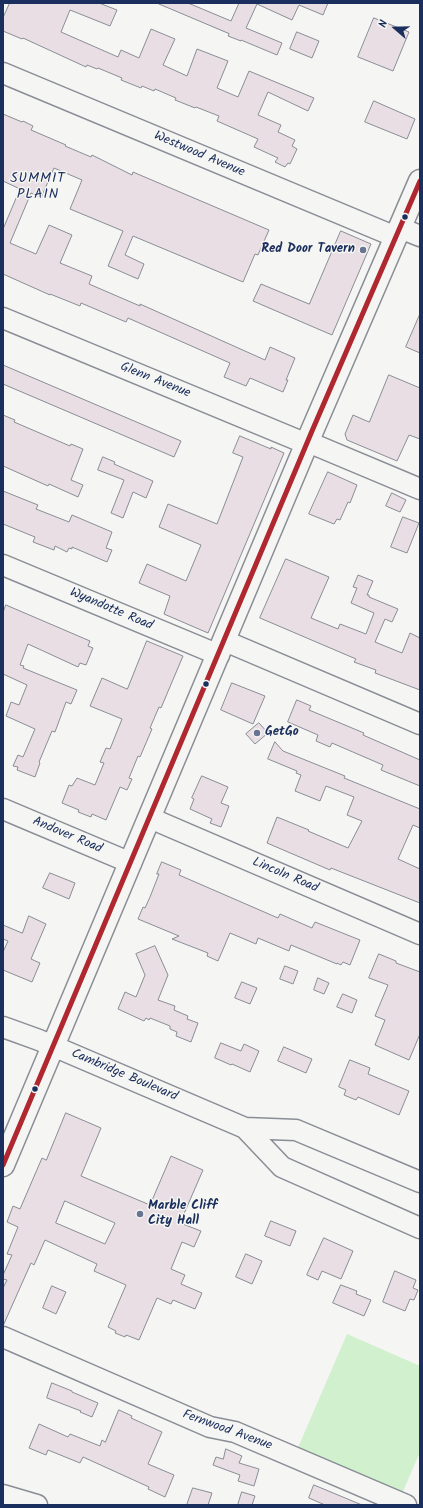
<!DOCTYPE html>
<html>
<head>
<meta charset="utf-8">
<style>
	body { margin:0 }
	#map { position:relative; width:423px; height:1508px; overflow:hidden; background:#f5f5f3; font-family:Kalam,sans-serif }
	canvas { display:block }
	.frame { position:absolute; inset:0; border:4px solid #1b2f5e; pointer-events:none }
	.north { position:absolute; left:375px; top:8px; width:40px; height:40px; -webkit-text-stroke:3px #f6f6f2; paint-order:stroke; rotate:290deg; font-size:11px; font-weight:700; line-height:16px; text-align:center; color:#1b2f5e }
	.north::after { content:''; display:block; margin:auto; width:14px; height:18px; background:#1b2f5e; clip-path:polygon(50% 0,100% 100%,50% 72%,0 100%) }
</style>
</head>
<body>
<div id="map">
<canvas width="423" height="1508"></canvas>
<div class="frame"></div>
<div class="north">N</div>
</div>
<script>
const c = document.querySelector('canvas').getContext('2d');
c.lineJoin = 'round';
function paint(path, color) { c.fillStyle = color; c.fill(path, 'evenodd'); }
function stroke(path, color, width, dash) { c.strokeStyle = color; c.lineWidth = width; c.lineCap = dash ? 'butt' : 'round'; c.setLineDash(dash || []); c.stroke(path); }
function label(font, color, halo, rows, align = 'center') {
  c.font = font + ' Kalam,sans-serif'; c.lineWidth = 3; c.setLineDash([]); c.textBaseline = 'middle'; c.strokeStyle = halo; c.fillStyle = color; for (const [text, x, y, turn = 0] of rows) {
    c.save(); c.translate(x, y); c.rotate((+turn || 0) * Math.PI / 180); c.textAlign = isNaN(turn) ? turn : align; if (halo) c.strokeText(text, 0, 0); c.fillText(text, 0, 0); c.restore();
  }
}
paint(new Path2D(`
	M347,1334L420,1366V1452L401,1496L297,1450Z`), '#d0f0ce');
const building = new Path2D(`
	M10,3H99L117,10L110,26L70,10L61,32L118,57L121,50L139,58L151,29L175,39L163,65L187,76L197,49L228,61L217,88L238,97L249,71L314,98L308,111L268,92L258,115L281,125L278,132L295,140L292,146L297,149L290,164L288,163L285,167L275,162L278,158L254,147L258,139L217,121L219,116L196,107L195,108L175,100L176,98L155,89L154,91L142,86L141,88L121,80L122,78L98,68L97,69L87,65L86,67L23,38L22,39L3,31V18Z
	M157,3H188L231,21L239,3H328L323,15L299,5L292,20L257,4L246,28L282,43L277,55L241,40V41L228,36L229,34Z
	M374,18L409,32L393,71L358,57Z
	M297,32L319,41L312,58L290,49Z
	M374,101L415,119L407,139L365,122Z
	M3,114L22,122L23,121L33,126L31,130L66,145L65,146L91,157L92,155L132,175L133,172L269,230L258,255L255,254L243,282L133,236L125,255L144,264L138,279L108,266L123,231L70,209L82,180L54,168L41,198L31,193L10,243L36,254L49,225L72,235L60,263L92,276L89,284L140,306V304L265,360L270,347L295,358L286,380H288L283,392L250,378L246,386L224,377L230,363L128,318L126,322L81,303L80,306L50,294V295L3,274V229L20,189L3,181Z
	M341,231L371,244L332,335L253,301L261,284L309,304Z
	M420,314V353L406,347Z
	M3,365L181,441L174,457L3,384Z
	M389,375L420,388V439L409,435L397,461L347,440L345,434L353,415L369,422Z
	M3,415L15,420L14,422L70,446L71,444L83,449L71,480L83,485L78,497L49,484L48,486L3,466Z
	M240,436L271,449V447L284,453L208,633L164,614L170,596L139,583L147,564L186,581L201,545L159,527L168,504L217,524L243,457L233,453Z
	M103,457L115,462L114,464L153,481L146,498L133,492L123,518L111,513L124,480L98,470Z
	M328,472L357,485L350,503L348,502L340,520L337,519L334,524L309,514Z
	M3,491L38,505L36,509L69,522L72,515L112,532L106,548L112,550L107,562L72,547V549L69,548L67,552L55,546L54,550L33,542L35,537L3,524Z
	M392,493L406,500L400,512L386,506Z
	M403,517L419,523L407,553L391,547Z
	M286,559L329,577L311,618L338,629L340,624L366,634L374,613L351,603L357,588L353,587L358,575L373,581L367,595H369V597L398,609L392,622L385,619L375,642L402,653L410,633L420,638V690L375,673L376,670L354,662L356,659L260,618Z
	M6,605L90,641L88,646L93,648L86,665L80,663L78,667L28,644L20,665L24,666L23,668L77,690L71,704L66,702L55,732L52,731L39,762L40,763L35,777L17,770L18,767L13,766L18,755L23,757L35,729L6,716L11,702L19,705L27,685L3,674V613Z
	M147,641L183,656L161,708L159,707L150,728L152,729L140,757L138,756L129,778L132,779L127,790L120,787L106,820L92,814L91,817L78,812L79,810L62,803L69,785L72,786L77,778L95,785L104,763L100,762L106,748L110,749L122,719L90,706L102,678L127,689Z
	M232,683L265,696L253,724L221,710Z
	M297,700L311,706L309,710L364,733L363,735L420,760V786L381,770L383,765L332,743L330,747L316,741L318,735L288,722Z
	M259,723L268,733L255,744L246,734Z
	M275,742L283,751L345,776L344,778L420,809V828L413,825L398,859L420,869V903L331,868L330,870L267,843L277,817L309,830L308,831L348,848L362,821L347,815L354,797L326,786L320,801L295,791L301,775L296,773L297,771L268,759Z
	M202,776L228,787L221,803L229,806L221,827L210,823L212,819L190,809L194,799L192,798Z
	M162,862L181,870L179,875L278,918L280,914L312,928L315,922L360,940L350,965L343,962L341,965L337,963V964L291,945L289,951L258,938L256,944L230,933L218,961L207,956L208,953L172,939L179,936L138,919L143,907L145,908L150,897L159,874H157Z
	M50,873L75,883L69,899L43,888Z
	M29,916L46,924L31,959L40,963L32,982L3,970V952L8,941L3,939V925L22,933Z
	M155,946L168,975L158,1000L175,1006L174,1010L188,1016L187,1019L198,1023L191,1042L176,1036L177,1032L170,1029V1026L150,1018L149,1020L146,1018L144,1021L118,1009L125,992L136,997L145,975L136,954Z
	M379,954L396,961V963L420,972V1034L409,1060L375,1045L385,1020L375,1016L388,985L369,978Z
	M285,966L298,971L293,984L280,979Z
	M318,978L329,983L324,994L314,990Z
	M242,982L257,988L250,1004L235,998Z
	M343,994L357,1000L352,1013L337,1007Z
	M221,1043L241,1051L244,1044L259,1051L250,1072L232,1064L231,1065L215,1058Z
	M284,1047L312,1059L306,1073L278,1061Z
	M350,1060L370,1068L368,1074L409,1091L399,1115L358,1097L356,1100L344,1095L346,1090L339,1087Z
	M66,1113L101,1128L81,1176L150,1205L171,1156L203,1170L180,1223L201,1231L194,1247L182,1242L171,1269L185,1275L181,1284L202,1293L195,1309L173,1300L171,1304L157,1298L139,1340L126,1335L125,1337L115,1333L116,1331L108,1327L126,1285L94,1271L97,1264L45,1240L34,1265L31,1263L3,1326V1288L7,1280L3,1279V1275L12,1255L7,1254L18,1227L7,1222L13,1206L20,1209L42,1158L46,1160ZM65,1201L115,1223L105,1244L56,1223Z
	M271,1221L296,1231L290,1246L265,1236Z
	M324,1238L353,1251L341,1279L322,1271L318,1280L307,1275Z
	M246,1254L262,1261L252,1284L236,1277Z
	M395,1271L416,1280L413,1288L418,1290L414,1300L410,1299L405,1311L383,1302Z
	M341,1285L357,1291L356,1294L371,1300L364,1316L333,1303Z
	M52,1286L66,1292L56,1314L43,1308Z
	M52,1383L72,1391V1392L98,1403L92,1417L80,1412L81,1411L47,1398Z
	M119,1410L132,1416L131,1418L162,1432L148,1464L174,1475L165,1497L148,1489L149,1487L83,1457L80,1463L48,1450L46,1455L29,1448L39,1424L68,1437L70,1434L100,1446L102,1440L105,1442Z
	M226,1449L242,1456L239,1463L259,1469L254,1486L238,1481L240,1475L213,1465L216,1457L223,1459Z
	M314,1485L362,1505H325L309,1498Z
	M193,1488L212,1493L208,1505H187Z
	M242,1492L255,1496L252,1505H238Z`);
paint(building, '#e8dee3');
stroke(building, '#898d95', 1);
const minor = new Path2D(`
	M3,73L396,237
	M400,228L420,236
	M3,318L307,444
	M308,442L420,489
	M3,565L219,655
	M225,641L420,724
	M3,809L131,863
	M150,818L420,934
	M3,1027L39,1040L245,1128L296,1130L420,1182
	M245,1128L282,1167L420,1228
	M3,1337L210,1427L235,1432L406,1505
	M3,1495L37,1505`);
const major = new Path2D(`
	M3,1165L312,431L420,181`);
stroke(minor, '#898d95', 23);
stroke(major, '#898d95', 25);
stroke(minor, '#f5f5f3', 20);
stroke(major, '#f5f5f3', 22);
stroke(new Path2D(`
	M3,1165L312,431L420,181`), '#af272f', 5);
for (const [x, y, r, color] of [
	[405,217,3.5,"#1b2f5e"],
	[363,250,4,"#677492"],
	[206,684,3.5,"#1b2f5e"],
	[257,733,4,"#677492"],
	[35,1089,3.5,"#1b2f5e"],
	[140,1214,4,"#677492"]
]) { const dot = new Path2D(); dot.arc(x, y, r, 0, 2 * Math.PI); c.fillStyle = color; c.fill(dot); stroke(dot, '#f6f6f2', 1.5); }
label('13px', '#1b2f5e', '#f6f6f2', [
	["Westwood Avenue",199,155,23],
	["Glenn Avenue",155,381,22],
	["Wyandotte Road",111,610,23],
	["Andover Road",67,836,23],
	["Lincoln Road",285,876,23],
	["Cambridge Boulevard",124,1076,23],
	["Fernwood Avenue",227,1431,20]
]);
label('bold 13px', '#1b2f5e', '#f6f6f2', [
	["Red Door Tavern",355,250,"right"],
	["GetGo",265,733],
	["Marble Cliff",148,1207],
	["City Hall",148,1222]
], 'left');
c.letterSpacing = '1px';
label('14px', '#1b2f5e', '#f6f6f2', [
	["SUMMIT",38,180],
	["PLAIN",38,196]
]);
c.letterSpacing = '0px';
</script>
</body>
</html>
